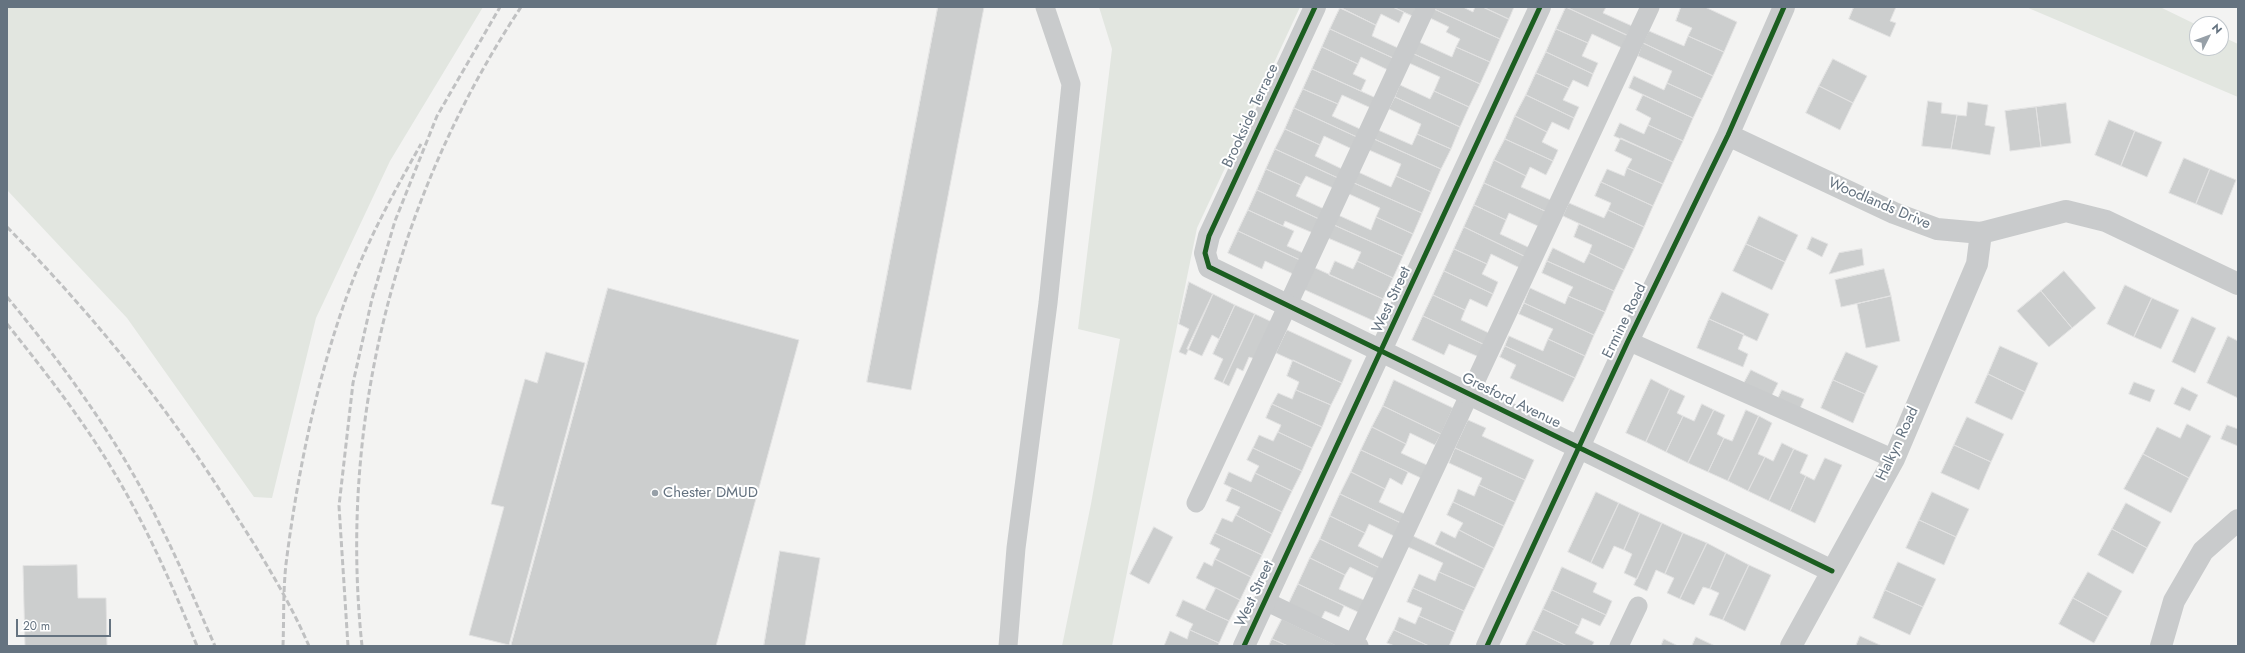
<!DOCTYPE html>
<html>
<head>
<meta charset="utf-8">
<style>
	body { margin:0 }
	#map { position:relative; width:2245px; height:653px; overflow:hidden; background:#f3f3f2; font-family:Jost,sans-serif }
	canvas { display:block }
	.frame { position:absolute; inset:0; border:8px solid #657380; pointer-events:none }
	.north { position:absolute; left:2189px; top:16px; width:40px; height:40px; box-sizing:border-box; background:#fff; border:1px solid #c1c7cc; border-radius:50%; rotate:48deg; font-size:11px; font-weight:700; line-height:16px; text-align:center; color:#657380 }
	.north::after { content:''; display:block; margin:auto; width:14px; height:18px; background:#97a0a8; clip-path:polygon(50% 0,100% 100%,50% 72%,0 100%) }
	.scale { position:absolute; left:16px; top:619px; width:95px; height:18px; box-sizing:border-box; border:2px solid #657380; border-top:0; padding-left:5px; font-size:12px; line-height:14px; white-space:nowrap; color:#657380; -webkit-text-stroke:3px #fff; paint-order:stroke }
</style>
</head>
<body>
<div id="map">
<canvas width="2245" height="653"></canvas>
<div class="frame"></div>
<div class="north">N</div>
<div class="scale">20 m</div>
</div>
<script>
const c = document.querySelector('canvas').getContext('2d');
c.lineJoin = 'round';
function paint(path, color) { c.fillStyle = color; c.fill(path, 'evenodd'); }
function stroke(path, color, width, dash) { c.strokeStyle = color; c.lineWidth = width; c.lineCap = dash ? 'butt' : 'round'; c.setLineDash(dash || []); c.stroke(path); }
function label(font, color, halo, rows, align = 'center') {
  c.font = font + ' Jost,sans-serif'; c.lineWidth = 4; c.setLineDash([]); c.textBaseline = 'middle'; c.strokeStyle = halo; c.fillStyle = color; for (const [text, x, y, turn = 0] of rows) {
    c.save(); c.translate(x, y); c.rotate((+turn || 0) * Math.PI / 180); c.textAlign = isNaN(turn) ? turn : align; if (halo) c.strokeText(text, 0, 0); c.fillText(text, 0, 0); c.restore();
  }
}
paint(new Path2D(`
	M7,7H483L390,161L316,318L272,498L254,497L127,318L7,190Z
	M1099,7H1300L1197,228L1112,646H1062L1091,504L1120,339L1078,329L1112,49Z
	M2026,7H2160L2197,25V48H2221V36L2238,44V97Z`), '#e2e6e0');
const building = new Path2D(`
	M938,7H984L911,390L867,382Z
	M1340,7H1393L1404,12L1399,23L1381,14L1376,25Z
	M1393,7H1416L1413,16Z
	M1435,7H1463L1473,12L1475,7H1483L1509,19L1500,39L1434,9Z
	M1483,7H1514L1509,19Z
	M1566,7H1606L1603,13L1632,26L1627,35Z
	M1566,7L1627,35L1622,48L1592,34L1588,43L1556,29Z
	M1681,7H1705L1737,22L1724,52L1688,36L1692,28L1676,21Z
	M1854,7H1896L1890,21L1896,23L1890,37L1849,19Z
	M1340,8L1376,25L1372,36L1398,48L1393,58L1330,29Z
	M1434,9L1500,39L1490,62L1456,47L1460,39L1446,32L1449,27L1430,18Z
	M1330,29L1393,58L1388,70L1361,57L1358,64L1322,47Z
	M1556,29L1588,43L1582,56L1598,63L1593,74L1546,52Z
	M1649,31L1684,46L1688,36L1724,52L1713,76L1643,43Z
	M1419,42L1452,57L1456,47L1490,62L1480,84L1414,54Z
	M1643,43L1713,76L1702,99L1667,83L1672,71L1638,56Z
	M1322,47L1358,64L1353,74L1366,80L1361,91L1312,69Z
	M1546,52L1593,74L1588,87L1573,80L1569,88L1536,73Z
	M1414,54L1480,84L1469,107L1434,91L1440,77L1409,63Z
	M1833,59L1867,76L1853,103L1819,86Z
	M1312,69L1376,98L1371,108L1342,95L1338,104L1303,89Z
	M1536,73L1569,88L1563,100L1579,107L1574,118L1526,95Z
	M1634,76L1664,90L1667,83L1702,99L1693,118L1629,88Z
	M1400,85L1430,99L1434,91L1469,107L1460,127L1395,97Z
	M1819,86L1853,103L1840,130L1806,113Z
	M1303,89L1338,104L1332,116L1360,129L1357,137L1294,108Z
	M1526,95L1574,118L1569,130L1552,122L1547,132L1515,116Z
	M1643,95L1693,118L1683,141L1648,125L1651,118L1636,110Z
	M1395,97L1460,127L1451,149L1417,134L1421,124L1389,109Z
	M1928,101L1942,103L1941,113L1957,115L1951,149L1922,146Z
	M1968,102L1988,105L1985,125L1995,127L1990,155L1951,149L1957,115L1966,116Z
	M2066,103L2071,143L2041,147L2036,107Z
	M2036,107L2041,147L2010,151L2005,111Z
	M1294,108L1357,137L1352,149L1324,136L1320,145L1285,129Z
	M1515,116L1547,132L1542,142L1558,150L1553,161L1505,139Z
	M2109,120L2135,131L2121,166L2095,155Z
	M1620,123L1644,134L1648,125L1683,141L1673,162L1614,136Z
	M1285,129L1320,145L1315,156L1342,169L1338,178L1275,149Z
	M1378,130L1412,145L1417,134L1451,149L1441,169L1374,139Z
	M2135,131L2162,142L2147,177L2121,166Z
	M1621,138L1673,162L1663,184L1627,168L1632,159L1615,151Z
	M1374,139L1441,169L1431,192L1396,176L1401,164L1369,150Z
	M1505,139L1553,161L1546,175L1530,167L1526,176L1494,160Z
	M1275,149L1338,178L1333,188L1306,176L1301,185L1266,169Z
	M2184,158L2210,169L2196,204L2169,193Z
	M1494,160L1526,176L1521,187L1553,201L1547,212L1484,183Z
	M1627,168L1663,184L1653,206L1601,182L1607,169L1624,176Z
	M1266,169L1301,185L1296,196L1324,209L1319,219L1257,190Z
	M2210,169L2236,180L2222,215L2196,204Z
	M1358,172L1391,187L1396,176L1431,192L1422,213L1354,183Z
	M1601,182L1653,206L1644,227L1608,210L1611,203L1595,196Z
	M1354,183L1422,213L1413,234L1376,217L1380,208L1349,194Z
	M1484,183L1547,212L1540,227L1509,213L1506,220L1474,205Z
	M1257,190L1319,219L1313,233L1285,221L1283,226L1248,210Z
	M1569,203L1604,218L1608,210L1644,227L1634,249L1563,216Z
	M1474,205L1506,220L1500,234L1530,248L1526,257L1464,227Z
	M1248,210L1294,231L1287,246L1303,253L1300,260L1238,231Z
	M1338,215L1371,230L1376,217L1413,234L1403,256L1334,225Z
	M1759,216L1798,235L1785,262L1746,244Z
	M1579,224L1634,249L1624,270L1589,253L1592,245L1574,237Z
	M1334,225L1403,256L1393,278L1357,261L1361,252L1328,238Z
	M1464,227L1526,257L1520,268L1491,254L1487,264L1454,249Z
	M1238,231L1300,260L1293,274L1265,261L1262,269L1228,253Z
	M1812,237L1828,244L1822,257L1807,249Z
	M1746,244L1785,262L1772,290L1733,271Z
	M1553,248L1584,263L1589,253L1624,270L1614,291L1547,261Z
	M1454,249L1487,264L1482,274L1498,282L1493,294L1444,271Z
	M1862,249L1864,265L1829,274L1839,253Z
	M1335,261L1353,269L1357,261L1393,278L1383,299L1329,275Z
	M1547,261L1614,291L1605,312L1568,296L1573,287L1542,273Z
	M1313,267L1383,299L1374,321L1303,289Z
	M1884,269L1891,296L1841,307L1835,280Z
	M1444,271L1493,294L1487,307L1470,299L1465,310L1433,295Z
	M2064,271L2096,308L2072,328L2041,291Z
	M1189,282L1213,294L1186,355L1179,352L1189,329L1179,324Z
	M2125,285L2152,298L2134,337L2107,324Z
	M608,288L799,340L716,646H511Z
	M1530,288L1565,304L1568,296L1605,312L1594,335L1524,303Z
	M2041,291L2072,328L2049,347L2017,311Z
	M1722,292L1769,314L1757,341L1709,319Z
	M1213,294L1235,305L1219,339L1212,335L1202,356L1187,349Z
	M1433,295L1465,310L1461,320L1491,334L1485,345L1423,316Z
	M1891,296L1900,341L1866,348L1857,304Z
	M2152,298L2179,310L2161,349L2134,337Z
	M1524,303L1594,335L1585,356L1548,339L1553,329L1519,314Z
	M1235,305L1255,314L1223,383L1214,379L1223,359L1213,354Z
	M1255,314L1272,322L1255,359L1249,357L1243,371L1237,368L1229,386L1223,383Z
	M1423,316L1485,345L1479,357L1449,344L1444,355L1412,340Z
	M2192,317L2216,328L2195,373L2172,362Z
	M1709,319L1744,334L1738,349L1748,354L1743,367L1697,348Z
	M1287,330L1352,360L1342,383L1276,353Z
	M1509,336L1543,351L1548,339L1585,356L1575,378L1505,346Z
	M2228,336L2238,341V398L2207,383Z
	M1505,346L1575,378L1563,402L1510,378L1516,365L1500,357Z
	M2000,346L2038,363L2025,392L1988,374Z
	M546,352L585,363L509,645L469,635L504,507L491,504L525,379L537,383Z
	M1846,352L1878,366L1865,394L1833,380Z
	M1293,360L1342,383L1331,405L1296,390L1299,382L1287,376Z
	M1751,370L1778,383L1770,399L1743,385Z
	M1988,374L2025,392L2012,420L1975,403Z
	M1651,379L1670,389L1646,442L1626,433Z
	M1394,380L1453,408L1441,434L1383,406Z
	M1833,380L1865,394L1853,423L1821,408Z
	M2134,382L2155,390L2150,402L2129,394Z
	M2182,387L2198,395L2190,411L2174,404Z
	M1670,389L1685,396L1677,413L1683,416L1666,452L1646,442Z
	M1296,390L1331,405L1322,427L1272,404L1278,393L1292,399Z
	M1782,390L1804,399L1798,413L1776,403Z
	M1272,404L1322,427L1312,448L1278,432L1281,425L1266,418Z
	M1702,404L1714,410L1688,463L1666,452L1683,416L1694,421Z
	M1383,406L1441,434L1435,445L1410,433L1406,444L1372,427Z
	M1714,410L1725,415L1717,434L1724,438L1708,472L1688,463Z
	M1746,410L1759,416L1728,481L1708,472L1724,438L1732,441Z
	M1759,416L1772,423L1758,454L1765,457L1748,491L1728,481Z
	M1967,417L2004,434L1991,462L1954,445Z
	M1468,420L1486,428L1482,436L1534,460L1525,480L1455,448Z
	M2187,424L2211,436L2189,478L2143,454L2157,427L2180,438Z
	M2227,425L2238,429V446L2221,439Z
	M1372,427L1406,444L1401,453L1429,466L1423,479L1361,450Z
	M1278,432L1312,448L1302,471L1253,448L1259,435L1273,441Z
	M1782,443L1794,449L1769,501L1748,491L1765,457L1773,461Z
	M1954,445L1991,462L1979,490L1941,473Z
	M1253,448L1302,471L1292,491L1255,473L1259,466L1247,460Z
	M1455,448L1525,480L1515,502L1479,485L1482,478L1449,463Z
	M1794,449L1808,455L1800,473L1806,476L1790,511L1769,501Z
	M1361,450L1408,472L1402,485L1390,478L1385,489L1351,472Z
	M2143,454L2189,478L2171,513L2124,489Z
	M1825,458L1842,465L1815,523L1790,511L1806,476L1814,480Z
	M1229,472L1251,482L1255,473L1292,491L1282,512L1224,484Z
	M1351,472L1385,489L1379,502L1407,515L1403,524L1340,494Z
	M1479,485L1515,502L1504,526L1453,502L1458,489L1474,496Z
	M1232,488L1282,512L1272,534L1236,515L1240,507L1226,501Z
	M1596,492L1619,503L1591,563L1568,552Z
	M1932,492L1969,509L1956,537L1919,520Z
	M1340,494L1403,524L1396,537L1369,524L1365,533L1330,516Z
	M1453,502L1504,526L1494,548L1459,530L1463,523L1447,515Z
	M1619,503L1640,513L1624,550L1614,546L1603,569L1591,563Z
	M2126,503L2161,522L2147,548L2112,529Z
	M1640,513L1662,523L1637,579L1624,573L1632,554L1624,550Z
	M1236,515L1272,534L1262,555L1215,533L1222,518L1232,522Z
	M1330,516L1365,533L1358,546L1386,560L1382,569L1320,539Z
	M1919,520L1956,537L1944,565L1906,548Z
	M1662,523L1683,533L1665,574L1656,570L1647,591L1634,585Z
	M1154,527L1173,537L1149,584L1130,574Z
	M2112,529L2147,548L2133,574L2098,555Z
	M1459,530L1494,548L1484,569L1435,544L1441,531L1455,538Z
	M1215,533L1262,555L1251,577L1215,559L1220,549L1210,544Z
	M1683,533L1707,543L1680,599L1667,593L1674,578L1665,574Z
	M1413,536L1484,569L1475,588L1439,572L1443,563L1408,547Z
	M1320,539L1382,569L1377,580L1350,567L1345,575L1310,558Z
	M1707,543L1726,553L1710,589L1703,587L1694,605L1680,599Z
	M780,551L820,558L805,646H764Z
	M1726,553L1749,565L1723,620L1709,615L1719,593L1710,589Z
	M1310,558L1345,575L1339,589L1366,601L1360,613L1298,584Z
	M1215,559L1251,577L1240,600L1196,578L1204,562L1212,566Z
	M1898,562L1936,579L1923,607L1885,590Z
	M77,565L78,598H106L107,646H25L23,566Z
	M1749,565L1771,575L1745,631L1723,620Z
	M1562,567L1597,583L1593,592L1612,601L1606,615L1552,590Z
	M1439,572L1475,588L1464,611L1413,588L1419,574L1435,581Z
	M2088,572L2122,591L2108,617L2073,598Z
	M1298,584L1344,606L1339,617L1325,611L1321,619L1289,603Z
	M1216,588L1240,600L1229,621L1205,610Z
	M1413,588L1464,611L1455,632L1419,616L1422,608L1407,602Z
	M1552,590L1606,615L1600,626L1582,618L1579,626L1543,609Z
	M1885,590L1923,607L1910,635L1873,618Z
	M2073,598L2108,617L2094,643L2059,624Z
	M1183,600L1229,621L1219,643L1190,630L1193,624L1176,616Z
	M1543,609L1579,626L1575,633L1594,642L1592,646H1567L1533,630Z
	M1419,616L1455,632L1449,646H1429L1394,630L1399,617L1415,624Z
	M1282,619L1338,646H1288L1272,639Z
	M1190,630L1219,643L1218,646H1164L1170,631L1187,639Z
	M1394,630L1429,646H1395L1387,643Z
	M1533,630L1542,634L1567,646H1525Z
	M1860,636L1882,646H1856Z
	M1696,637L1715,646H1692Z
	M1272,639L1288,646H1269Z
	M1664,639L1678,646H1661Z`);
paint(building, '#cccece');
stroke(building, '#e2e2e2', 1);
stroke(new Path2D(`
	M1628,341L1894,459
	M1196,503L1426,7
	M1265,601L1359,646
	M1353,644L1650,7
	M1008,646L1016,548L1048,303L1071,84L1045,7
	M1619,646L1638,606`), '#c9cbcc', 19);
stroke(new Path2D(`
	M1315,7L1209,236L1205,253L1209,267L1832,571
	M1728,135L1894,213L1937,229L1981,233L2066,211L2106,221L2238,284
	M1244,646L1540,7
	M1487,646L1628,341L1728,135L1784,7
	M1791,646L1894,459L1977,264L1981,233
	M2161,646L2174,601L2203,551L2238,520`), '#c9cbcc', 22);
stroke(new Path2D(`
	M7,227C94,316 169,408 235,514C262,556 289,600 309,646
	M7,297C65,367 120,442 160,525C180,564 197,606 215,646
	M7,324C47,374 86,424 118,479C149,532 174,589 197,646
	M283,646C284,619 283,591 286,564C297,476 317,377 348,293C367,241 394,192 421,144
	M348,646L339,506L353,383L372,299L395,221L437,116L500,7
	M362,646C338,420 396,196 521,7`), '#c0c1c2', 3, [6, 3]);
stroke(new Path2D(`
	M1315,7L1209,236L1205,253L1209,267L1832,571
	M1244,646L1540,7
	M1487,646L1628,341L1728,135L1784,7`), '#1b5e20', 5);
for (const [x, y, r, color] of [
	[655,493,4,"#97a0a8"]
]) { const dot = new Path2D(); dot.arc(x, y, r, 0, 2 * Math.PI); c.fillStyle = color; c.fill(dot); stroke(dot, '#fff', 1.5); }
label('15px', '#657380', '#fff', [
	["Brookside Terrace",1251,116,-65],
	["Woodlands Drive",1879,204,23],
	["West Street",1392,300,-65],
	["Ermine Road",1625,321,-64],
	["Gresford Avenue",1511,401,26],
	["Halkyn Road",1898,444,-65],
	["West Street",1255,594,-65]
]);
label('15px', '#657380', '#fff', [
	["Chester DMUD",663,493]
], 'left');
</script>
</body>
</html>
